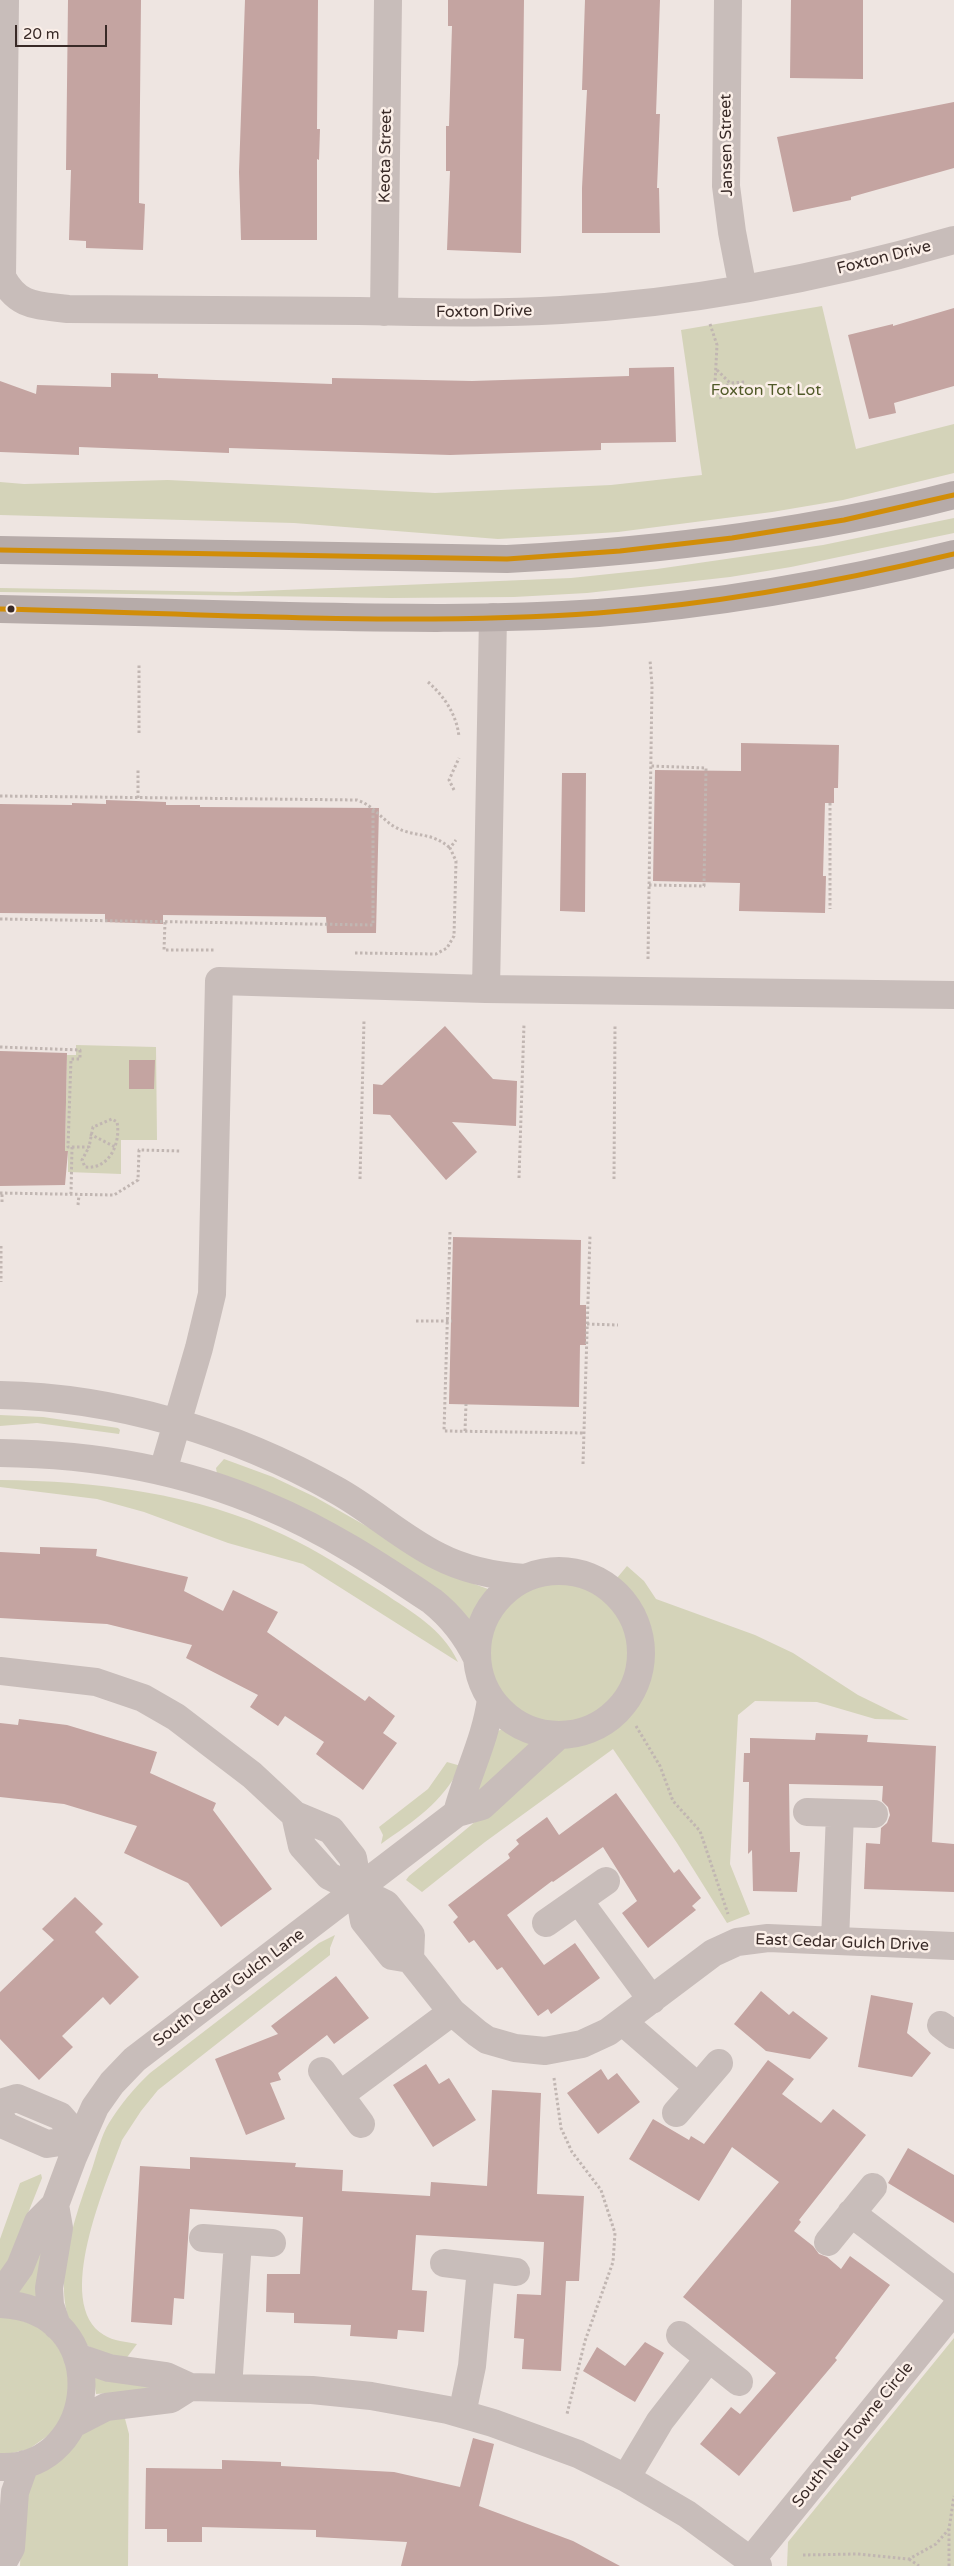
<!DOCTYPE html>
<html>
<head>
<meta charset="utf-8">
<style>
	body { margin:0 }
	#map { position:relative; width:954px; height:2566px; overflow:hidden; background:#eee5e1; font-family:"Varela Round",sans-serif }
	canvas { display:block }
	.scale { position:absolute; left:15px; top:25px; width:92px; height:22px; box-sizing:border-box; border:2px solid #392a27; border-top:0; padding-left:6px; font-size:15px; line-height:18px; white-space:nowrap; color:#392a27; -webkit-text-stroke:4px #fbefe8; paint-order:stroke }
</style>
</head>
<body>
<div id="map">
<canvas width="954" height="2566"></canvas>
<div class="scale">20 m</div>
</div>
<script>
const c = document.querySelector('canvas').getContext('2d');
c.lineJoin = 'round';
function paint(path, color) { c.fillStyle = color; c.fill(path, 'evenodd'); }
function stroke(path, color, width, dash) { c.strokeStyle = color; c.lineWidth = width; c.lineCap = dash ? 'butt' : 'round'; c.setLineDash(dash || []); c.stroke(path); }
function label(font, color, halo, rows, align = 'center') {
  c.font = font + ' "Varela Round",sans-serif'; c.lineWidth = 5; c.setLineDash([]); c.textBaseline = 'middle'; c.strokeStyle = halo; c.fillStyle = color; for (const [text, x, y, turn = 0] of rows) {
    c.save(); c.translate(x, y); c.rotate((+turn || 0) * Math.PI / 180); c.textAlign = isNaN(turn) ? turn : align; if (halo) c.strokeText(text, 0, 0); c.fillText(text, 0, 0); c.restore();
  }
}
paint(new Path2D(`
	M822,306L856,449L954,424V473L843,500L772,512L618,532L554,536L498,539L294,523L0,515V482L24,484L168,480L435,493L611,485L702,475L681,330Z
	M954,518V533L791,567L730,577L587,593L514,597L391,598L0,592V588L236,592L571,578L657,569L823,545Z
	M76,1045L156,1047L157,1140H121V1174L68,1172V1151H65L67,1055H76Z
	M0,1415L43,1417L118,1428L120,1430L119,1434L37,1423L0,1426Z
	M224,1459L273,1477L315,1497L458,1578L488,1589L473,1624L217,1474L216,1468Z
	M0,1480C95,1481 197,1493 284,1535C318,1551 350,1572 382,1592C413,1613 442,1628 458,1662L303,1564L228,1543L144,1512L97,1499L0,1487Z
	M627,1566L644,1581L656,1599L755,1635L793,1653L858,1695L909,1720L875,1719L817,1702L755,1701L738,1715L730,1864L750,1914L727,1923L677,1843L613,1749L485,1842L422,1892L406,1880L409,1876C460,1835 510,1792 561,1750C574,1740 595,1738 609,1729C647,1706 662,1652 642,1612C636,1599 626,1589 617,1578Z
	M488 1653a72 72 0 1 1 144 0a72 72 0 1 1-144 0Z
	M502,1729L535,1741L479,1796L475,1789L498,1731Z
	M447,1762L461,1766C441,1804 415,1820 381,1844L383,1835L379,1827L428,1789Z
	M335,1935L330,1948V1955L158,2090L141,2111L122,2140C107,2182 52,2304 104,2335C113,2341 127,2342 137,2344L125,2360C108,2354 86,2350 76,2334C48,2290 76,2214 92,2169C97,2154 101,2136 109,2123C121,2104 134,2088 150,2073L319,1943Z
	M41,2174L42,2178L7,2266L0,2276V2239L20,2183Z
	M45,2226L37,2298L17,2294Z
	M0,2313L46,2329L69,2365L67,2408L53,2432L29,2449L0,2456Z
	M954,2338V2566H787L788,2542Z
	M93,2372L163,2389L96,2394Z
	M124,2415L129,2434L128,2566H20L22,2510L35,2474L95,2424Z`), '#d4d3b9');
paint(new Path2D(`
	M68,0H141L139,203L145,204L143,250L86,248V241L69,240L71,170H66Z
	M245,0H318L317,129H320L319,160L317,159V240H241L239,172Z
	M448,0H524L521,253L447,250L450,171H446V126H449L452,26H448Z
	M585,0H660L656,114H660L657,188H659L660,233H582V188L587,90H582Z
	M791,0H863V79L790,78Z
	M954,102V168L851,197V200L793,212L777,137Z
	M954,308V386L894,403L896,413L869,419L848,335L893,324V326Z
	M674,367L676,442L601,443V450L450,455L229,448V453L79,447V455L0,452V381L36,394L37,385L111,387V373L158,374V378L332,384V378L472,381L629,376V368Z
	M741,743L839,745L838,788H834V803H825L823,876H826L825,913L739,911L740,883L653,881L655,770L741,771Z
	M562,773H586L585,912L560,911Z
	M106,800L166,802V805H200V807L379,808L376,933H327L326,917L163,915V924L105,922V914L0,913V804L72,805V803L106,804Z
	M445,1026L493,1079L517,1081L516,1126L452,1122L477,1152L446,1180L390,1115L373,1114V1084L382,1085Z
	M0,1051L67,1053L65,1151H68L65,1185L0,1186Z
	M129,1060H155L154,1089H129Z
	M453,1237L581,1240L580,1305H586V1345H580L579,1407L449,1404Z
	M40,1547L97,1549L96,1556L188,1577L184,1591L223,1611L233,1590L278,1612L267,1632L365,1701L369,1696L395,1716L383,1733L397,1743L363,1790L316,1754L324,1742L285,1716L278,1726L250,1707L258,1695L186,1658L192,1645L107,1624L0,1618V1552L40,1554Z
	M19,1719L67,1725L157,1752L150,1773L216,1803L213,1810L272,1889L221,1927L188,1883L124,1853L137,1826L64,1804L0,1797V1723L18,1725Z
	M816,1733L868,1735L867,1742L936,1746L932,1842L954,1844V1892L864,1889L866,1843L880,1844L881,1828L887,1823L890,1815L888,1807L882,1801L883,1786L789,1784L790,1852H800L797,1892L753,1891L752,1850L748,1854L749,1782H743L744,1753H750V1738L815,1740Z
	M616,1793L674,1873L679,1869L701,1898L692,1906L696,1910L648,1948L622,1913L637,1901L603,1847L553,1882L552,1881L507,1915L544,1965L575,1943L600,1978L551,2014L548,2009L538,2016L502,1967L497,1970L474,1940L469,1943L453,1922L458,1917L448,1905L510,1858L508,1854L519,1844L516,1840L547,1817L559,1835Z
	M75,1897L103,1924L95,1932L139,1977L110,2005L103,1997L62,2036L73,2047L39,2080L0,2039V1992L54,1940L42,1929Z
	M336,1976L369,2018L334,2044L327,2035L278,2073L281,2080L270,2083L285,2119L246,2135L215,2059L278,2034L271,2026Z
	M761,1991L789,2015L793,2011L828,2038L810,2059L766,2051L734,2024Z
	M871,1995L913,2003L907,2033L931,2053L912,2077L858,2067Z
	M768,2060L794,2079L782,2094L821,2123L833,2109L866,2135L799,2220L801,2222L794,2231L813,2246L819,2254L827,2257L841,2269L850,2256L890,2285L835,2358L837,2360L739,2476L700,2444L731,2407L740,2414L776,2373L683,2297L779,2182L732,2147L699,2201L629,2159L653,2119L689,2140L691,2136L704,2144Z
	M426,2064L439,2084L449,2078L476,2120L433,2147L393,2085Z
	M601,2069L608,2080L617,2073L640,2102L598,2134L567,2093Z
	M492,2090L541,2093L537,2194L584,2196L579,2281H566L561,2371L522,2369L524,2339L514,2338L517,2294L541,2295L544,2242L416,2235L412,2290L427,2291L424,2332L398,2330L397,2339L350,2336L351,2325L294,2323V2313L266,2312L267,2274H300L303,2217L190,2209L184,2299L174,2298L172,2325L131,2322L140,2166L190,2169V2157L296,2163L295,2167L343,2170L342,2191L430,2196L431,2182L487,2186Z
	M908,2148L954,2175V2223L888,2183Z
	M645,2342L664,2353L635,2402L583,2371L597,2347L625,2366Z
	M473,2438L494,2444L479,2506L573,2541L620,2566H401L407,2542L316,2537V2530L202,2527V2542H167V2529H145L146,2468L222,2469V2460L281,2462V2466L394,2472L460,2487Z`), '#c4a4a1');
stroke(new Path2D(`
	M710,324L717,345L715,383L721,399
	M717,370L730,383L745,382
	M718,392L730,383
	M428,682C444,696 457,715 459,737
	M139,733V665
	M454,790L449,780L459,758
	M0,796L357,800C373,805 381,819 395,827C415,838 431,831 450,848
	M138,798V768
	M830,803V909
	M649,885L704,886L706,768L651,766
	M0,919L373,925V809
	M165,922L164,950H214
	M355,953L436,954L447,948L454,936L456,861L450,848L456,840
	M648,959L652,685L650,660
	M0,1047L80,1050V1059H71L68,1147H72L71,1194
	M90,1134L115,1147
	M72,1147H89L82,1160L85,1167C110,1170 121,1142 117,1122L112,1119L93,1127L89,1147
	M519,1178L524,1024
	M360,1179L364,1020
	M614,1179L615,1026
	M0,1193L114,1195L138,1180L139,1150L181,1151
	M2,1202V1193
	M78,1205L79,1195
	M450,1232L444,1431L585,1433
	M1,1246V1282
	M416,1321H452
	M587,1324L618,1325
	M465,1431L466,1404
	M583,1464L590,1235
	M636,1726L660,1766L673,1801L700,1831L728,1914
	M554,2078L561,2128L572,2152L601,2190L615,2233L613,2262L585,2341L567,2414
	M803,2555L857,2554L909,2559L936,2544L949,2529
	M909,2559L919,2566
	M949,2566V2529L954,2496`), '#c1b6b2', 3, [2.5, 2.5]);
stroke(new Path2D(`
	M5,0L2,277C18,307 36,305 68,309C165,310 262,311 359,311C427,312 494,314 561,310C695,303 826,277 954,240
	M728,0L726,186L732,232L743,289
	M384,312L388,0
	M486,989L493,617
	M0,1395C116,1397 235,1433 336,1490C372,1510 402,1538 438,1556C465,1570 495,1576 525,1578
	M0,1453C92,1454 182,1469 267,1506C325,1530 380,1566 432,1601C452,1617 466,1635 477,1658
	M163,1471L199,1348L212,1294L219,981L486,989L954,995
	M477 1653a82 82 0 1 1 164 0a82 82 0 1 1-164 0Z
	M0,1671L96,1682L143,1698L176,1717L252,1775L295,1815L331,1830L353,1858L364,1921L392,1956L410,1959
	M807,1812L874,1814
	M457,1813C467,1774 486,1739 491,1699
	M295,1815L302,1846L329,1876L386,1904L411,1935L410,1959L452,2012L477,2033L487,2040L515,2048L545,2051L582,2044L608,2032L713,1953L737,1942L768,1938L954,1946
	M579,1901L652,2000
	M546,1923L606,1881
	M835,1941L840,1813
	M623,2022L698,2087
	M941,2025L954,2035
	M322,2071L361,2124
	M340,2095L452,2012
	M0,2103L17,2098L60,2116L80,2139
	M676,2113L719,2063
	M0,2117L6,2126L47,2144L80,2139
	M55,2205L59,2228L49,2288L50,2305L57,2326
	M851,2213L954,2291
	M203,2238L272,2243
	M828,2242L873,2187
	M444,2263L516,2272
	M0,2295L20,2267L38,2222L55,2205L73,2157L95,2107L112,2083L135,2059L457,1813L482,1806L559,1735
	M0,2304C116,2308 101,2471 0,2467
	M680,2335L739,2382
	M77,2357L109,2368L166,2376L190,2387L312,2390L371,2396L448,2410L493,2423L578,2454L626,2478L687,2514L758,2566
	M228,2388L238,2241
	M462,2414L472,2366L481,2268
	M73,2424L106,2407L171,2399L190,2387
	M626,2478L660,2421L709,2358
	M751,2560L954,2310
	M1,2566L11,2548L15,2492L25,2464`), '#c8bdba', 28);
stroke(new Path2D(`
	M0,550L507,559C658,551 808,533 954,495
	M0,609C96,611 193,613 289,616C392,618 495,620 598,613C718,604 837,583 954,554`), '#b6aba9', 28);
stroke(new Path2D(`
	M0,550L507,559L620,551L732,538L844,520L954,495
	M0,609C199,613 399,627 598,613C718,604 837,582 954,554`), '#d18d08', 5);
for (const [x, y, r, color] of [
	[11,609,4.5,"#392a27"]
]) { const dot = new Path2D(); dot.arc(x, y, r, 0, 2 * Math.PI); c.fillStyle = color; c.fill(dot); stroke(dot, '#fbefe8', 2); }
label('16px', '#392a27', '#fbefe8', [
	["Jansen Street",727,145,-91],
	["Keota Street",386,156,-89],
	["Foxton Drive",884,258,-14],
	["Foxton Drive",484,312,-1],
	["East Cedar Gulch Drive",842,1943,2],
	["South Cedar Gulch Lane",229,1988,-37],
	["South Neu Towne Circle",853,2435,-51]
]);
label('16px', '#515a29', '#fbefe8', [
	["Foxton Tot Lot",766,391]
]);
</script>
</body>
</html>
